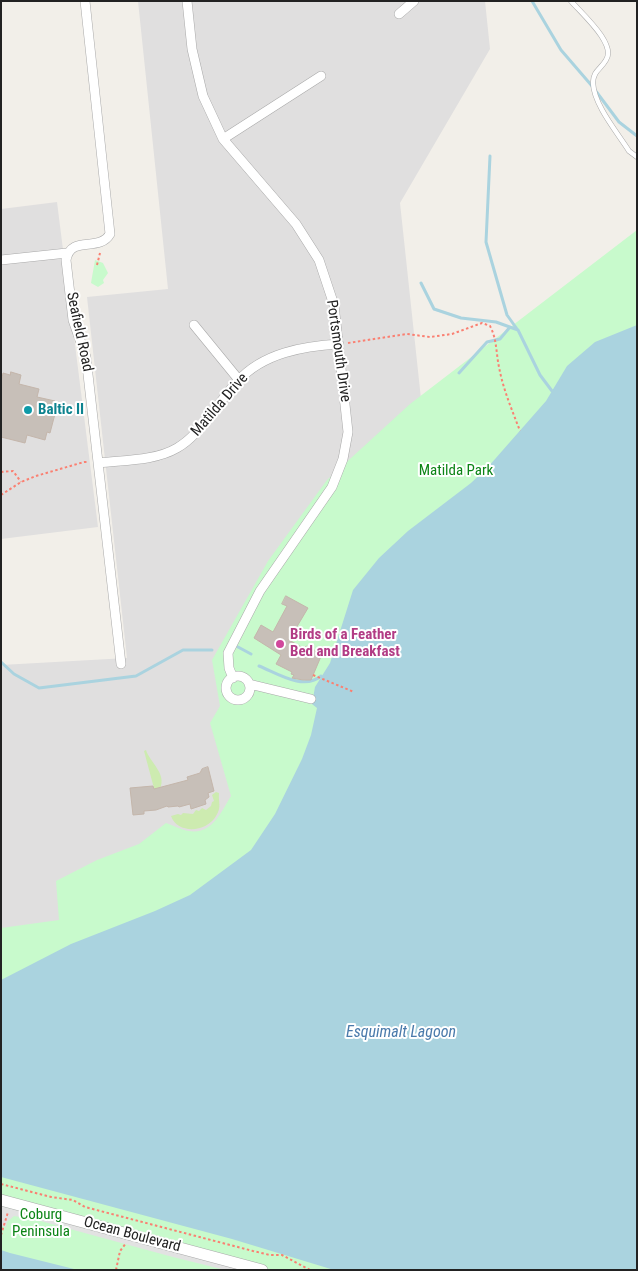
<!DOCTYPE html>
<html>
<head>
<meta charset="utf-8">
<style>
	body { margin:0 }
	#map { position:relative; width:638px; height:1271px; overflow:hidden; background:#f2efe9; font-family:"Roboto Condensed",sans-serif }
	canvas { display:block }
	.frame { position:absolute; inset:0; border:2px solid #222; pointer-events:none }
</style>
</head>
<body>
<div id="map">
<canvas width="638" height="1271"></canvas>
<div class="frame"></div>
</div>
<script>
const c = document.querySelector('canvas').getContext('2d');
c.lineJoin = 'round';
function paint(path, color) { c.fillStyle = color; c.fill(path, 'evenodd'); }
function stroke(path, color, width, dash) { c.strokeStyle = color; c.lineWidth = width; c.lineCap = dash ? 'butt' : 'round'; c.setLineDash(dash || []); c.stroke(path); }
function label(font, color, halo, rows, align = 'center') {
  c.font = font + ' "Roboto Condensed",sans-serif'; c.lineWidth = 4; c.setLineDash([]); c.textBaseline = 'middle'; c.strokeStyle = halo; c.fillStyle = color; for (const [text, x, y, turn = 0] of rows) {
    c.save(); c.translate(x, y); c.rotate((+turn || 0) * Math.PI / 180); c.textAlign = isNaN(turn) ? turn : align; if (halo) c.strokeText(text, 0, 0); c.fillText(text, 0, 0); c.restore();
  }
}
paint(new Path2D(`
	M138,1H485L490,49L400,203L428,464L290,785L1,980V665L127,658L87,297L168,289Z
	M57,202L98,527L1,539V209Z`), '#e0dfdf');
paint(new Path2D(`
	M146,750C150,763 167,773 160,789L155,792L144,751Z
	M216,792L219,793C218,802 222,807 216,816C207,832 178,835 171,816L178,814L181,815L183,813L193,814L196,810L199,811L202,808L206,810L211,806L212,802L214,801L212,795Z`), '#cdebb0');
paint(new Path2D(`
	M637,230V1270H1V928L59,920L56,881L97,860L139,844L166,823C173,825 181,830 189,831C212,835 221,812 231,796L210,723L220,706L212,660L268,561L327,480L410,404Z
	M95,260L103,263L108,273L103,280L104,283L98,287L91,283Z`), '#c8facc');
paint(new Path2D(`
	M1,1206L242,1270H225L169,1256L37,1220L14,1216L7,1222L6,1227L1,1226Z`), '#e2e2e2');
paint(new Path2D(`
	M637,325V1270H334L232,1239L1,1177V980L71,944L155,911L190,895L251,850L275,814L302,759L311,735L317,708L312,704L315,687L330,663L353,590L379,558L408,531L471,483L488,467L546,401L567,366L595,342Z
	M1,1250L10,1253L78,1270H1Z`), '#aad3df');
stroke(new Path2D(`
	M532,1L561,50L592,86L619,122L637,136
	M490,156L486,242L507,315L517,329
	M421,283L434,309L461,318L496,322L518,330L540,375L552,391
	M459,373L487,342L500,339L510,327
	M238,647L251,654
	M1,662L14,674L39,688L136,676L183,650H212
	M259,666C277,673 303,691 321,676`), '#aad3df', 3);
const building = new Path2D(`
	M11,372L21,375L19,384L39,389L37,397L55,401L53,409L56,410L50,433L47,432L45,440L27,435L25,443L1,437V382L3,373L10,375Z
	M286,596L308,608L289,640L305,649L306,646L322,654L311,680H303L292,678L294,675L291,674L292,672L276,664L281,655L254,638L261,625L273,632L287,606L282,604Z
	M208,767L214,791L208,793L209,797L205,800L206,804L191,809L190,804L179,807L178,806L168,807L167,806L156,810L144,811V814L133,815L130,788L153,786L154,789L188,780L187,777L200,773L202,769Z`);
paint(building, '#c7bfb8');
stroke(building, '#c4b6ab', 1);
const service = new Path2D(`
	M571,1C581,13 617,44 606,60C601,69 593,71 593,83C594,105 617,132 629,151L637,157`);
const minor = new Path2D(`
	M85,1L110,234C99,253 71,234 66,260L73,320L86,357L121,664
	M187,1L192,49L203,96L223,139L296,224L319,260L334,305L348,432L343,459L332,487L260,591L228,653L229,668L233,678
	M399,14L414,1
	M223,139L321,76
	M1,260L67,253
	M194,325L239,380
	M99,463C123,460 155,461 177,448C193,439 203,424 214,410C222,401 229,390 238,381C263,353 304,346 339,344
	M226 688a12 12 0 1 1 24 0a12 12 0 1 1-24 0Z
	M249,684L311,699`);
const tertiary = new Path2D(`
	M1,1200L262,1270`);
stroke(service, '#a9a9a9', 5.5);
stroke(minor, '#a9a9a9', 10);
stroke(tertiary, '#a9a9a9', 12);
stroke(new Path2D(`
	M97,265L100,253
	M348,343L407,334L430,337L452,334L482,323L490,326C497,339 496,353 499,367C503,389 512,410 520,431
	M1,472L13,471L21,482
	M1,495L21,482L36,476L84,462H89
	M313,675L354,692
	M1,1184L51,1197L73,1200L85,1207L253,1251L270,1255H282L310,1270
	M1,1235L8,1212
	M116,1270L120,1251L126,1243`), '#fa8072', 2, [2.5, 2.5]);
stroke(service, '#fff', 4.5);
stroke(minor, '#fff', 9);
stroke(tertiary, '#fff', 11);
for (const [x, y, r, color] of [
	[28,410,5,"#0f9aa8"],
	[280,644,5,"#d1479c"]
]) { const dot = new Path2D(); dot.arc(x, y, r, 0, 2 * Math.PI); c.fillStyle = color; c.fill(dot); stroke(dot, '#fff', 2); }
label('15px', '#222', '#fff', [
	["Seafield Road",79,332,78],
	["Portsmouth Drive",338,351,82],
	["Matilda Drive",220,405,-49],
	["Ocean Boulevard",132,1235,15]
]);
label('bold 15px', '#0d838f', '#fff', [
	["Baltic II",38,410]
], 'left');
label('15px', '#0c8416', '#fff', [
	["Matilda Park",456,471],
	["Coburg",41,1215],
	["Peninsula",41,1232]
]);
label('bold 15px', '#b23c85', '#fff', [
	["Birds of a Feather",290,635],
	["Bed and Breakfast",290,652]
], 'left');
label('italic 16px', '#4a7aab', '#fff', [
	["Esquimalt Lagoon",401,1033]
]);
</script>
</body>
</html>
